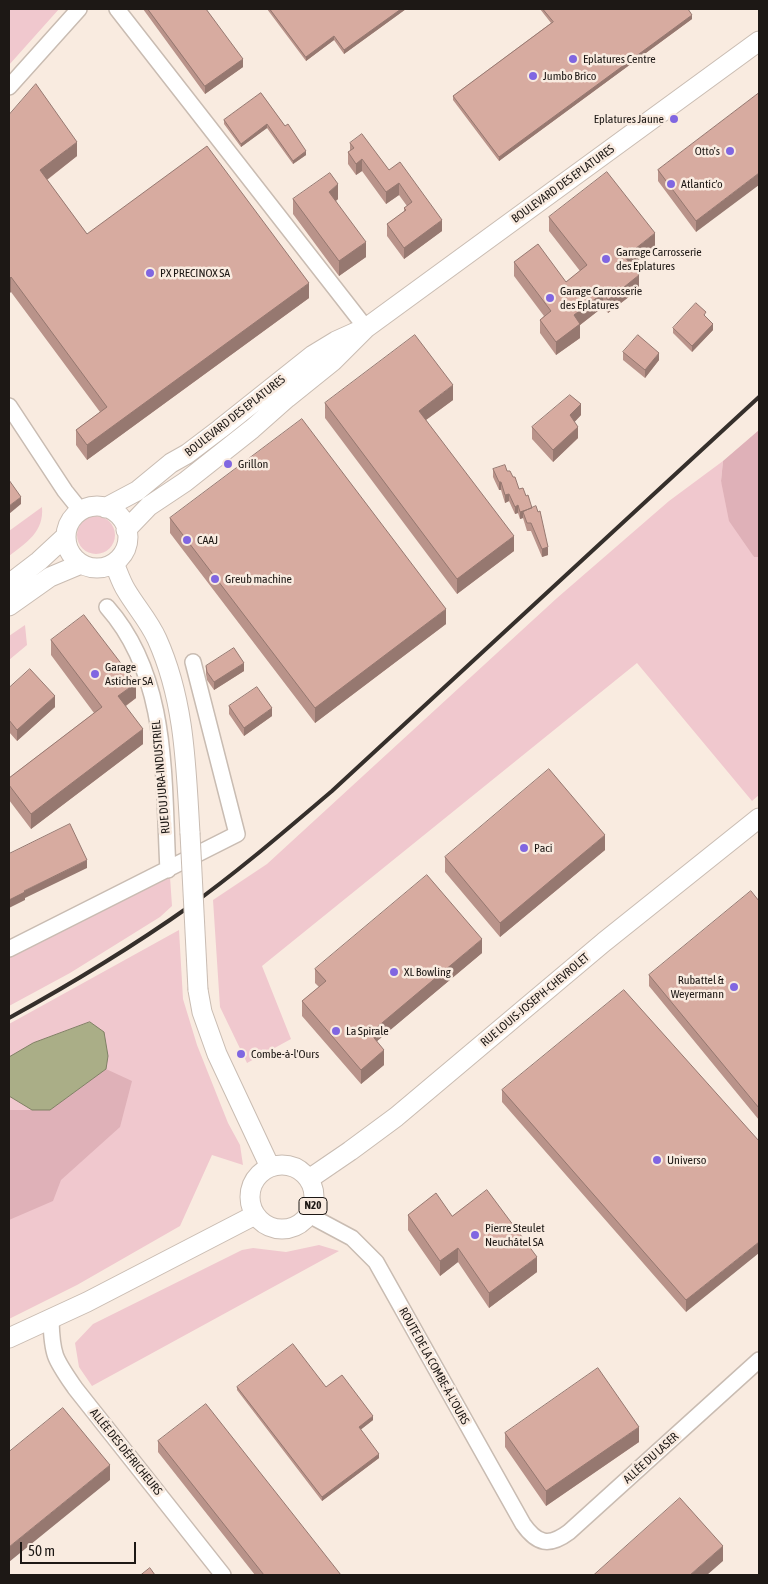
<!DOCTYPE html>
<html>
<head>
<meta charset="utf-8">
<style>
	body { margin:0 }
	#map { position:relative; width:768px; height:1584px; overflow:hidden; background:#f9ebe0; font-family:"Asap Condensed",sans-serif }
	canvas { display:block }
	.frame { position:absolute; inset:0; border:10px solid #1d1815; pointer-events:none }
	.scale { position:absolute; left:20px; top:1542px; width:116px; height:22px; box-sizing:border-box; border:2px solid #1d1815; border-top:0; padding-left:6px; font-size:15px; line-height:18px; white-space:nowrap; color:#1d1815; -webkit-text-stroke:4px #f9ebe0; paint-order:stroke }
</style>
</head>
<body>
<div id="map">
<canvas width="768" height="1584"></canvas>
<div class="frame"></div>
<div class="scale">50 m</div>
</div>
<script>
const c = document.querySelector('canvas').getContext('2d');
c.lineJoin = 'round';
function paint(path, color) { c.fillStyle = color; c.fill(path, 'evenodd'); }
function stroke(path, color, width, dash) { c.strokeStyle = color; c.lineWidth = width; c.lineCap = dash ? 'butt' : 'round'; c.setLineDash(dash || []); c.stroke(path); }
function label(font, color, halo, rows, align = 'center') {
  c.font = font + ' "Asap Condensed",sans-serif'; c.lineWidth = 5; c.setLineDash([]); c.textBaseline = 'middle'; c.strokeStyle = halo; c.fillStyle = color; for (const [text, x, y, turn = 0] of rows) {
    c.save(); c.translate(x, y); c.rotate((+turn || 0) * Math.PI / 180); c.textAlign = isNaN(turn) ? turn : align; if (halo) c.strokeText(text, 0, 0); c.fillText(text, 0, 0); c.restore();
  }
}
paint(new Path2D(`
	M9,9H59L9,65Z
	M723,461L721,481L754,557H759V795L752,801L637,663L262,966L291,1039L247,1063L220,1007L213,900L267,864L557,598L669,501Z
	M42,507C44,532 27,542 9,556V531Z
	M77 535a19 19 0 1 1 38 0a19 19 0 1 1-38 0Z
	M25,625L27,645L9,660V636Z
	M170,877L172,906L160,917L70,973L9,1006V956Z
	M179,930L183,999L197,1045L228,1123L240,1145L243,1165L212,1155L180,1226L77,1285L9,1319V1024Z
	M319,1245L339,1251L92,1386L79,1367L75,1343L93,1324L242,1250L253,1248L286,1252Z`), '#f0c8ce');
paint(new Path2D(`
	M759,430V557H754L729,521L721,481L723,461Z
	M106,1069L132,1081L120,1127L61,1180L53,1201L9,1220V1110H50Z`), '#dfb1b8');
const water = new Path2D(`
	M90,1022L104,1032L108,1056L106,1069L50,1110H32L9,1096V1057L33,1043Z`);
paint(water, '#aaae87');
stroke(water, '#808165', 1);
const minor = new Path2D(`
	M117,9L366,328
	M9,87L79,9
	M9,406L65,491L81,511
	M107,607C170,678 163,781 168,870
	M9,949L237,834L193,662
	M309,1215L352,1238L376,1262L523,1524C537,1544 549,1547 569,1532L759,1360
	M51,1320C52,1356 55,1359 75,1388L223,1575`);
const major = new Path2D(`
	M66 537a31 31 0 1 1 62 0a31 31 0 1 1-62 0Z
	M105,508L137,491L171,463L187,454L220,429L313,355L336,341L356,332
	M126,530L149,506L185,482L252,429L287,398L333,361L366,328L759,41
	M114,563C118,572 121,582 126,590C136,607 149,621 157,639C185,701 186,767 190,833
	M9,584L39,561L66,536
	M9,606L50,577L81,564
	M198,990L202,1012L217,1054L270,1167
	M250 1197a32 32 0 1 1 64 0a32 32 0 1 1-64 0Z
	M309,1179L350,1151L396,1117L604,942L759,818
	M9,1338L87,1302L255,1215`);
stroke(minor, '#c9bcb2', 18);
stroke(major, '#c9bcb2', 21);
stroke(minor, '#fff', 15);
stroke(major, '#fff', 19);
stroke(new Path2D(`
	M9,1018C71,984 132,947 190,906C240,870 286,830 332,791L759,397`), '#352f2b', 4);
const majorBridge = new Path2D(`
	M190,833L198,990`);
stroke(majorBridge, '#c9bcb2', 21, []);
stroke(majorBridge, '#fff', 19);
paint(new Path2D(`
	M143,9H206L243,67L205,94Z
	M267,9H406L344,54L334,40L306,61Z
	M540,9H688L692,19L499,161L453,100V96L551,23Z
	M261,93L306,155L293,164L267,128L241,147L224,124V120Z
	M759,93L696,232L658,181V170Z
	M9,115L77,156L47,180L87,234L309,298L87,460L76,445V430L100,412L11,292Z
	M350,143L389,170L442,231L404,259L387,236V224L404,212V208L407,206L399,195L386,204L362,171L356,175L348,164V152L350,151Z
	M293,199H338L336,201L366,257L339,276L293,214Z
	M549,217L655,247L632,265L639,289L608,313L603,307L580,325V338L556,355L540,333V320L544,316L514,276V262L566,282L580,271L549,231Z
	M706,317L713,330L692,352L673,333V328Z
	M623,352L659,360L645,378L623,360Z
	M453,400L426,420L514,551L457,594L325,418V403Z
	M581,415L574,422L578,438L553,462L532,439V427Z
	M493,469L507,471L548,555L542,557L531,531H527L523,518L520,519L518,513L515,514L509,501L505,503L501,490H499L493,477Z
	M170,518L446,624L315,723L170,533Z
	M51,640L136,698L126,706L143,744L31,829L9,800V778L94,713L51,655Z
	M206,666L244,671L214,690L207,680L206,674Z
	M9,688L55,707L17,741L9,732Z
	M229,706L272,716L244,736L229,714Z
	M605,850L500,937L445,872V857Z
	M759,901V1120L649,986V975Z
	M482,953L377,1041L384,1065L361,1084L302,1016V1001L319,987L315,983V969Z
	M502,1090L759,1141L686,1312L502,1102Z
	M408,1215L452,1216L537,1272L489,1308L458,1262L440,1276L408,1230Z
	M237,1387H326L373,1420L360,1430L379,1458L322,1501L237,1390Z
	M505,1433L639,1442L546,1506L505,1447Z
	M158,1441L341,1575H255L158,1452Z`), '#b9938a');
paint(new Path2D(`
	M401,9H406L344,54V50Z
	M692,15V19L499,161V157Z
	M334,36V40L306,61V57Z
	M243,59V67L205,94V86Z
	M267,124V128L241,147V144Z
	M77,142V156L40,185V170Z
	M306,151V155L293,164V161Z
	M362,159V171L356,175V164Z
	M759,173V185L696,232V221Z
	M399,183V195L386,204V192Z
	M338,184V199L329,206V192Z
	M442,220V231L404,259V248Z
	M655,233V247L625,271V257Z
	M366,242V257L339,276V261Z
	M639,275V289L608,313V300Z
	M11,277V292L9,294V279Z
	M309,283V298L87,460V445Z
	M603,293V307L580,325V338L556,355V342L574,315Z
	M713,324V330L692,352V346Z
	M659,353V360L645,378V370Z
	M453,385V400L419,425V411Z
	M581,404V415L570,427V415Z
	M578,427V438L553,462V450Z
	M499,482H501V490H499Z
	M509,494V501L505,503V495Z
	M21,497V504L9,514V506Z
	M518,505V513L515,514V507Z
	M532,508L523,512V518L520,519V512Z
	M514,536V551L457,594V579Z
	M548,547V555L542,557V549Z
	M446,609V624L315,723V708Z
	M244,663V671L214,690V682Z
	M136,683V698L118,711V696Z
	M55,696V707L17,741V730Z
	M272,708V716L244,736V728Z
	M143,729V744L31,829V814Z
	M605,835V850L500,937V923Z
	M87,860V868L25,898V900L9,908V900L24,891Z
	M482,939V953L370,1047V1033Z
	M384,1050V1065L361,1084V1070Z
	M759,1242V1253L686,1312V1300Z
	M458,1248V1262L440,1276V1261Z
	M537,1257V1272L489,1308V1293Z
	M373,1416V1420L359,1431V1427Z
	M639,1427V1442L546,1506V1491Z
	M379,1454V1458L322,1501V1497Z
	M110,1465V1480L9,1562V1547Z
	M723,1546V1561L707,1575H690Z`), '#967870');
const building = new Path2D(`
	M148,9H206L243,59L205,86Z
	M270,9H401L344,50L334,36L306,57Z
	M543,9H688L692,15L499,157L453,96L553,22Z
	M36,84L77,142L40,170L87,234L207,146L309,283L87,445L76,430L107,407L11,277L9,279V115Z
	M261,93L285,126L288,124L306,151L293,161L267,124L241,144L224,120Z
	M759,93V173L696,221L658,170Z
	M362,134L389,170L400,162L442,220L404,248L387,224L406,210L404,208L412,202L399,183L386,192L362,159L356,164L348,152L354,148L350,143Z
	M607,172L655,233L625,257L639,275L608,300L603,293L574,315L580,324L556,342L540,320L551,311L514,262L538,244L566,282L587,265L549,217Z
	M330,173L338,184L329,192L366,242L339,261L293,199Z
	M696,303L706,312L704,315L713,324L692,346L673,328Z
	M415,335L453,385L419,411L514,536L457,579L325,403Z
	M638,335L659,353L645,370L623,352Z
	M570,395L581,404L570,415L578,427L553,450L532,427Z
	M302,419L446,609L315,708L170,518Z
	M505,465L507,471H510L513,477H515L519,489L523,488L526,496L528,495L532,508L520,512L518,505L515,507L509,494L505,495L501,482H499L493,469Z
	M9,480L21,497L9,506Z
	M536,506L538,512L540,511L548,547L542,549L531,523H527L523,512Z
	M84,615L136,683L118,696L143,729L31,814L9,785V778L102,707L51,640Z
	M234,648L244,663L214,682L207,672L206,666Z
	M30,669L55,696L17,730L9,720V688Z
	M257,687L272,708L244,728L229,706Z
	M549,769L605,835L500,923L445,857Z
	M70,824L87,860L24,891L25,892L9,900V854Z
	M427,875L482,939L370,1033L384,1050L361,1070L302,1001L326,981L315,969Z
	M751,891L759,901V1108L649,975Z
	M624,990L759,1141V1242L686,1300L502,1090Z
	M487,1190L537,1257L489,1293L458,1248L440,1261L408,1215L436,1193L452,1216Z
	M293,1344L326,1387L342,1375L373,1416L359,1427L379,1454L322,1497L237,1387Z
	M598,1368L639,1427L546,1491L505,1433Z
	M206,1404L341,1575H264L158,1441Z
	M63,1408L110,1465L9,1547V1452Z
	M680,1498L723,1546L690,1575H594Z
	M150,1568L155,1575H141Z`);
paint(building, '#d7aba0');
stroke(building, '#967870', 1);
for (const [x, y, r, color] of [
	[573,59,5,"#8066e1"],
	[533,76,5,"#8066e1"],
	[674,119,5,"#8066e1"],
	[730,151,5,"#8066e1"],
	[671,184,5,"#8066e1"],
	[606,259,5,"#8066e1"],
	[150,273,5,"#8066e1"],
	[550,298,5,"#8066e1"],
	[228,464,5,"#8066e1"],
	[187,540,5,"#8066e1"],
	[215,579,5,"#8066e1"],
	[95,674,5,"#8066e1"],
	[524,848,5,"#8066e1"],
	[394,972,5,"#8066e1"],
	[734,987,5,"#8066e1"],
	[336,1031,5,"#8066e1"],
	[241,1054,5,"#8066e1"],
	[657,1160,5,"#8066e1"],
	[475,1235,5,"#8066e1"]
]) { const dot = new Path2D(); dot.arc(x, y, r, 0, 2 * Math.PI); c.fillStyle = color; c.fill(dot); stroke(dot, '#f9ebe0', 2); }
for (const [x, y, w] of [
	[313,1206,28]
]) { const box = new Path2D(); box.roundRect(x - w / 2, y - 8.5, w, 17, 4); c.fillStyle = '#f9ebe0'; c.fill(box); stroke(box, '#1d1815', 1); }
label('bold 11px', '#1d1815', null, [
	["N20",313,1206]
]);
label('12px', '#1d1815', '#f9ebe0', [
	["Eplatures Centre",583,59],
	["Jumbo Brico",543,76],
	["Eplatures Jaune",664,119,"right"],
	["Otto's",720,151,"right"],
	["Atlantic'o",681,184],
	["Garrage Carrosserie",616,252],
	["des Eplatures",616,266],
	["PX PRECINOX SA",160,273],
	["Garage Carrosserie",560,291],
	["des Eplatures",560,305],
	["Grillon",238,464],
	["CAAJ",197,540],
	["Greub machine",225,579],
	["Garage",105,667],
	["Asticher SA",105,681],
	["Paci",534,848],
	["XL Bowling",404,972],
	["Rubattel &",724,980,"right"],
	["Weyermann",724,994,"right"],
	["La Spirale",346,1031],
	["Combe-à-l'Ours",251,1054],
	["Universo",667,1160],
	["Pierre Steulet",485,1228],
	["Neuchâtel SA",485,1242]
], 'left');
label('12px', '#1d1815', '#f9ebe0', [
	["BOULEVARD DES EPLATURES",563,184,-36],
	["BOULEVARD DES EPLATURES",235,416,-38],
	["RUE DU JURA-INDUSTRIEL",161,777,-95],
	["RUE LOUIS-JOSEPH-CHEVROLET",535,1000,-40],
	["ROUTE DE LA COMBE-À-L'OURS",434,1366,61],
	["ALLÉE DES DÉFRICHEURS",126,1452,51],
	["ALLÉE DU LASER",651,1458,-42]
]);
</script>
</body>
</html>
